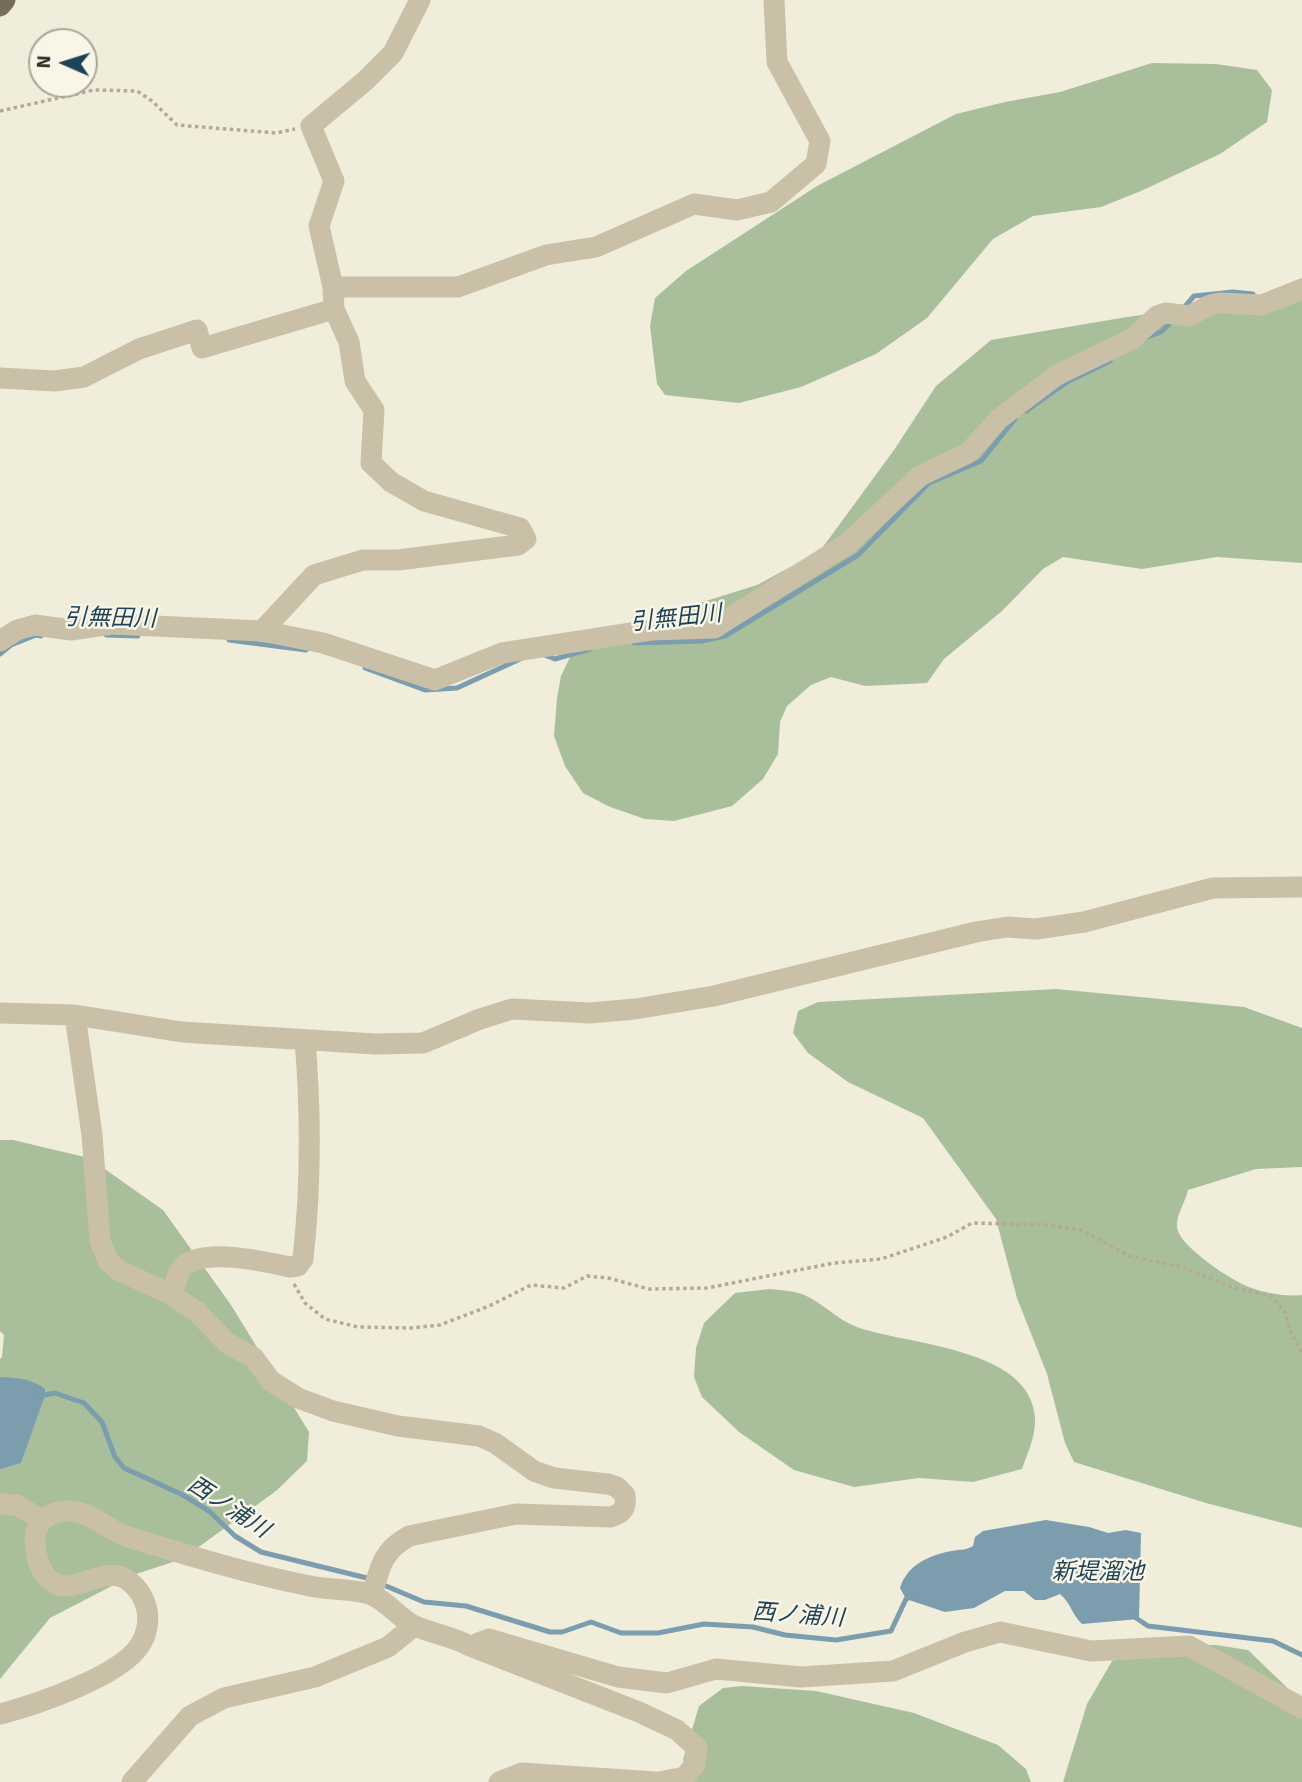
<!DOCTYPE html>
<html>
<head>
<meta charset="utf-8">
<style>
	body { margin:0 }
	#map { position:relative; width:1302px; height:1782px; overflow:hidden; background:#f1eddb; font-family:Signika,sans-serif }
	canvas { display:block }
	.north { position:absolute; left:28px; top:28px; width:70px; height:70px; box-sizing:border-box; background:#f9f5e7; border:2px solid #aba69a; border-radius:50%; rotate:273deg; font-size:19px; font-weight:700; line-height:28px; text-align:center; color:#353027 }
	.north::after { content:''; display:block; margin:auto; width:24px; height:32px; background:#1e4356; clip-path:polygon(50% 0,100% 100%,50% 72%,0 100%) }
</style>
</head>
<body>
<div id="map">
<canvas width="1302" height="1782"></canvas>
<div class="north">N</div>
</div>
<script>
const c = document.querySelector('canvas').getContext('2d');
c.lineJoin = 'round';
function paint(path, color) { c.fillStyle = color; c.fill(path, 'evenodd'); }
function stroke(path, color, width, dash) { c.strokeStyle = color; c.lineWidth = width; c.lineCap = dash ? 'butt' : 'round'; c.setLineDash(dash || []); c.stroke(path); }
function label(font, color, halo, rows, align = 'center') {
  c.font = font + ' Signika,"Noto Sans JP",sans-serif'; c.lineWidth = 5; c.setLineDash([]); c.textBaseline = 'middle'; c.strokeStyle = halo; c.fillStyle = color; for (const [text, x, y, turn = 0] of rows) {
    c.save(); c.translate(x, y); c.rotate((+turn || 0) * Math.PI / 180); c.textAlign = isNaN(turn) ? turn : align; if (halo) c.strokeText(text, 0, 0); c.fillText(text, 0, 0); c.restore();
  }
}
paint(new Path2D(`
	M1152,63L1216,64L1257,70L1272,90L1267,122L1220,154L1141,191L1101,207L1033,216L993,239L927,318L876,354L801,387L739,403L665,395L657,384L650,326L655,298L686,271L817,186L956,114L1005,102L1060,92Z
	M1302,278V563L1217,557L1142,569L1063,557L1043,569L1002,611L944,659L927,683L865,686L831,677L811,685L787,706L780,722L778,754L763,779L732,806L674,821L645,819L610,807L583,793L565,766L554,736L557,698L561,676L573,651L655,617L757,585L820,551L894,450L936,386L991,340L1127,317L1256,300Z
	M1056,989L1244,1007L1302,1028V1167L1256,1169L1188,1190C1185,1204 1174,1217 1178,1231C1183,1248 1232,1281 1249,1287C1264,1293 1286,1297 1302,1295V1528L1206,1503L1074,1462L1065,1443L1047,1374L1017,1298L996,1219L923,1118L848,1082L808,1053L793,1033L798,1011L818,1002Z
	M0,1140H13L89,1158L163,1210L231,1305L309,1432L307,1461L276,1491L182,1559L133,1575L50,1618L0,1679V1359L2,1357L4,1335L0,1331Z
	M770,1289C780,1290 792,1291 802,1294C821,1301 837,1320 857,1327C906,1345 1031,1347 1035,1418C1036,1435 1028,1452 1022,1469L973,1482L919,1478L854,1487L794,1470L739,1432L702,1397L694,1377L696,1348L704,1323L735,1293Z
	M1168,1645H1216L1248,1650L1302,1702V1782H1063L1087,1704L1112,1661L1132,1652Z
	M742,1686L816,1691L914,1713L998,1745L1026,1769L1031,1782H695L691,1779L683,1760L699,1706L723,1688Z`), '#a9bf9b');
paint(new Path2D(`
	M0,1377C17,1378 31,1378 45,1389V1395L21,1463L0,1469Z
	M1046,1520L1089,1527L1108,1533L1126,1530L1141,1533L1139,1619L1082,1624C1072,1615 1071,1603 1060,1594L1045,1600H1035L1024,1591H1005L974,1608L945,1612L906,1599L900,1588C907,1565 929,1555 952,1551C960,1549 965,1551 973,1546L975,1537L983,1531Z`), '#7b9dad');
stroke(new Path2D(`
	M1182,310L1194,296L1233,292L1253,294
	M1147,337L1161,332L1173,320
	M1026,411L1067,382L1110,361
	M106,635L138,636
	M229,640L306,650
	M634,643L702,641L725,636L858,555L929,483L981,461L1015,419
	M0,654L11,645L36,635L41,636
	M542,654L555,659L590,649
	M365,668L425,690L457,688L520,659
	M39,1396L55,1393L84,1403L102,1422L115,1457L124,1468L181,1494L209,1511L235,1536L261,1552L367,1578
	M386,1586L424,1602L466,1606L550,1632H562L591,1622L621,1633H658L704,1624L753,1627L785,1635L836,1640L891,1631L906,1599L911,1597
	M1133,1616L1148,1626L1273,1641L1302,1655`), '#7b9dad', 5);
stroke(new Path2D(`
	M0,111L94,90L137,91L152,101L177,125L276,133L295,129
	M294,1284L305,1303L325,1319L358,1327L411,1328L440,1325L489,1306L531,1285L564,1288L587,1276L608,1278L649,1289L707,1288L834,1263L881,1259L947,1237L972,1223L1047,1225L1081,1230L1129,1256L1182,1267L1231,1287L1271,1296L1285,1312L1289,1328L1302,1353`), '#b4aa91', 3.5, [3.5, 3.5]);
stroke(new Path2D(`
	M420,0L393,53L365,81L311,126L334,181L319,226L333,287H458L546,255L596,247L694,204L737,210L771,202L816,164L820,141L777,62L774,0
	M0,378L55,381L84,377L139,349L197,330L202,348L334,309
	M262,631L314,575L363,560H398L518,545L526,539L520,528L424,501L391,482L371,463L374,410L355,381L349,342L334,309L333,287
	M0,641L17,630L35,625L71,630L112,624L262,631L323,643L435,680L502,653L651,630L714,628L847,544L920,476L968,453L999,419L1057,375L1132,339L1157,316L1166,313L1189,316L1210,305L1220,303L1262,305L1302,289
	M0,1013L75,1015L182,1032L375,1044L423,1043L480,1019L512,1009L590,1013L635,1009L714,996L976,932L1007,927L1036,929L1084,922L1213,888L1302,887
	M75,1015L92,1135L100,1241L108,1261L118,1270L172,1295L197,1312L227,1343L254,1358L271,1381L298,1398L333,1411L398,1426L479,1436L495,1443L534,1471L554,1478L608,1484L617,1487L625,1495C627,1508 622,1514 610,1517L516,1514L409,1536C382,1551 380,1567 372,1595
	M172,1295C175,1285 177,1271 185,1265C207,1248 266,1262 290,1267L298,1266L303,1259C311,1187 311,1113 305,1040
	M0,1504L17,1505L42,1520
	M478,1643L489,1639L618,1677L667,1683L716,1669L801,1677L893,1671L965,1642L1000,1632L1091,1651L1189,1646L1302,1708
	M0,1714C35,1705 121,1676 140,1645C147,1635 149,1621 147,1610C144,1596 135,1583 122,1577C98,1568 72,1597 51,1581C38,1572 33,1547 36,1532C40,1517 54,1511 69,1511C92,1511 109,1532 131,1538C190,1556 249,1574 310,1586C327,1590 358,1589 372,1595C388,1602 400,1619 415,1626C434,1634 451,1636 470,1646L639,1712L677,1730L697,1748L695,1764L685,1777L659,1782
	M132,1782L190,1716L224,1698L315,1677L388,1647L414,1626
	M499,1782L522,1773L655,1782`), '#c9c0a7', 21);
stroke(new Path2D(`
	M0,6L5,0`), '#776b59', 21);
label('italic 23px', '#1e4356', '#f9f5e7', [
	["引無田川",110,619,1],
	["引無田川",676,619,-6],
	["西ノ浦川",228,1508,33],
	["新堤溜池",1098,1573],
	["西ノ浦川",798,1616,4]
]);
</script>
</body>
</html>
